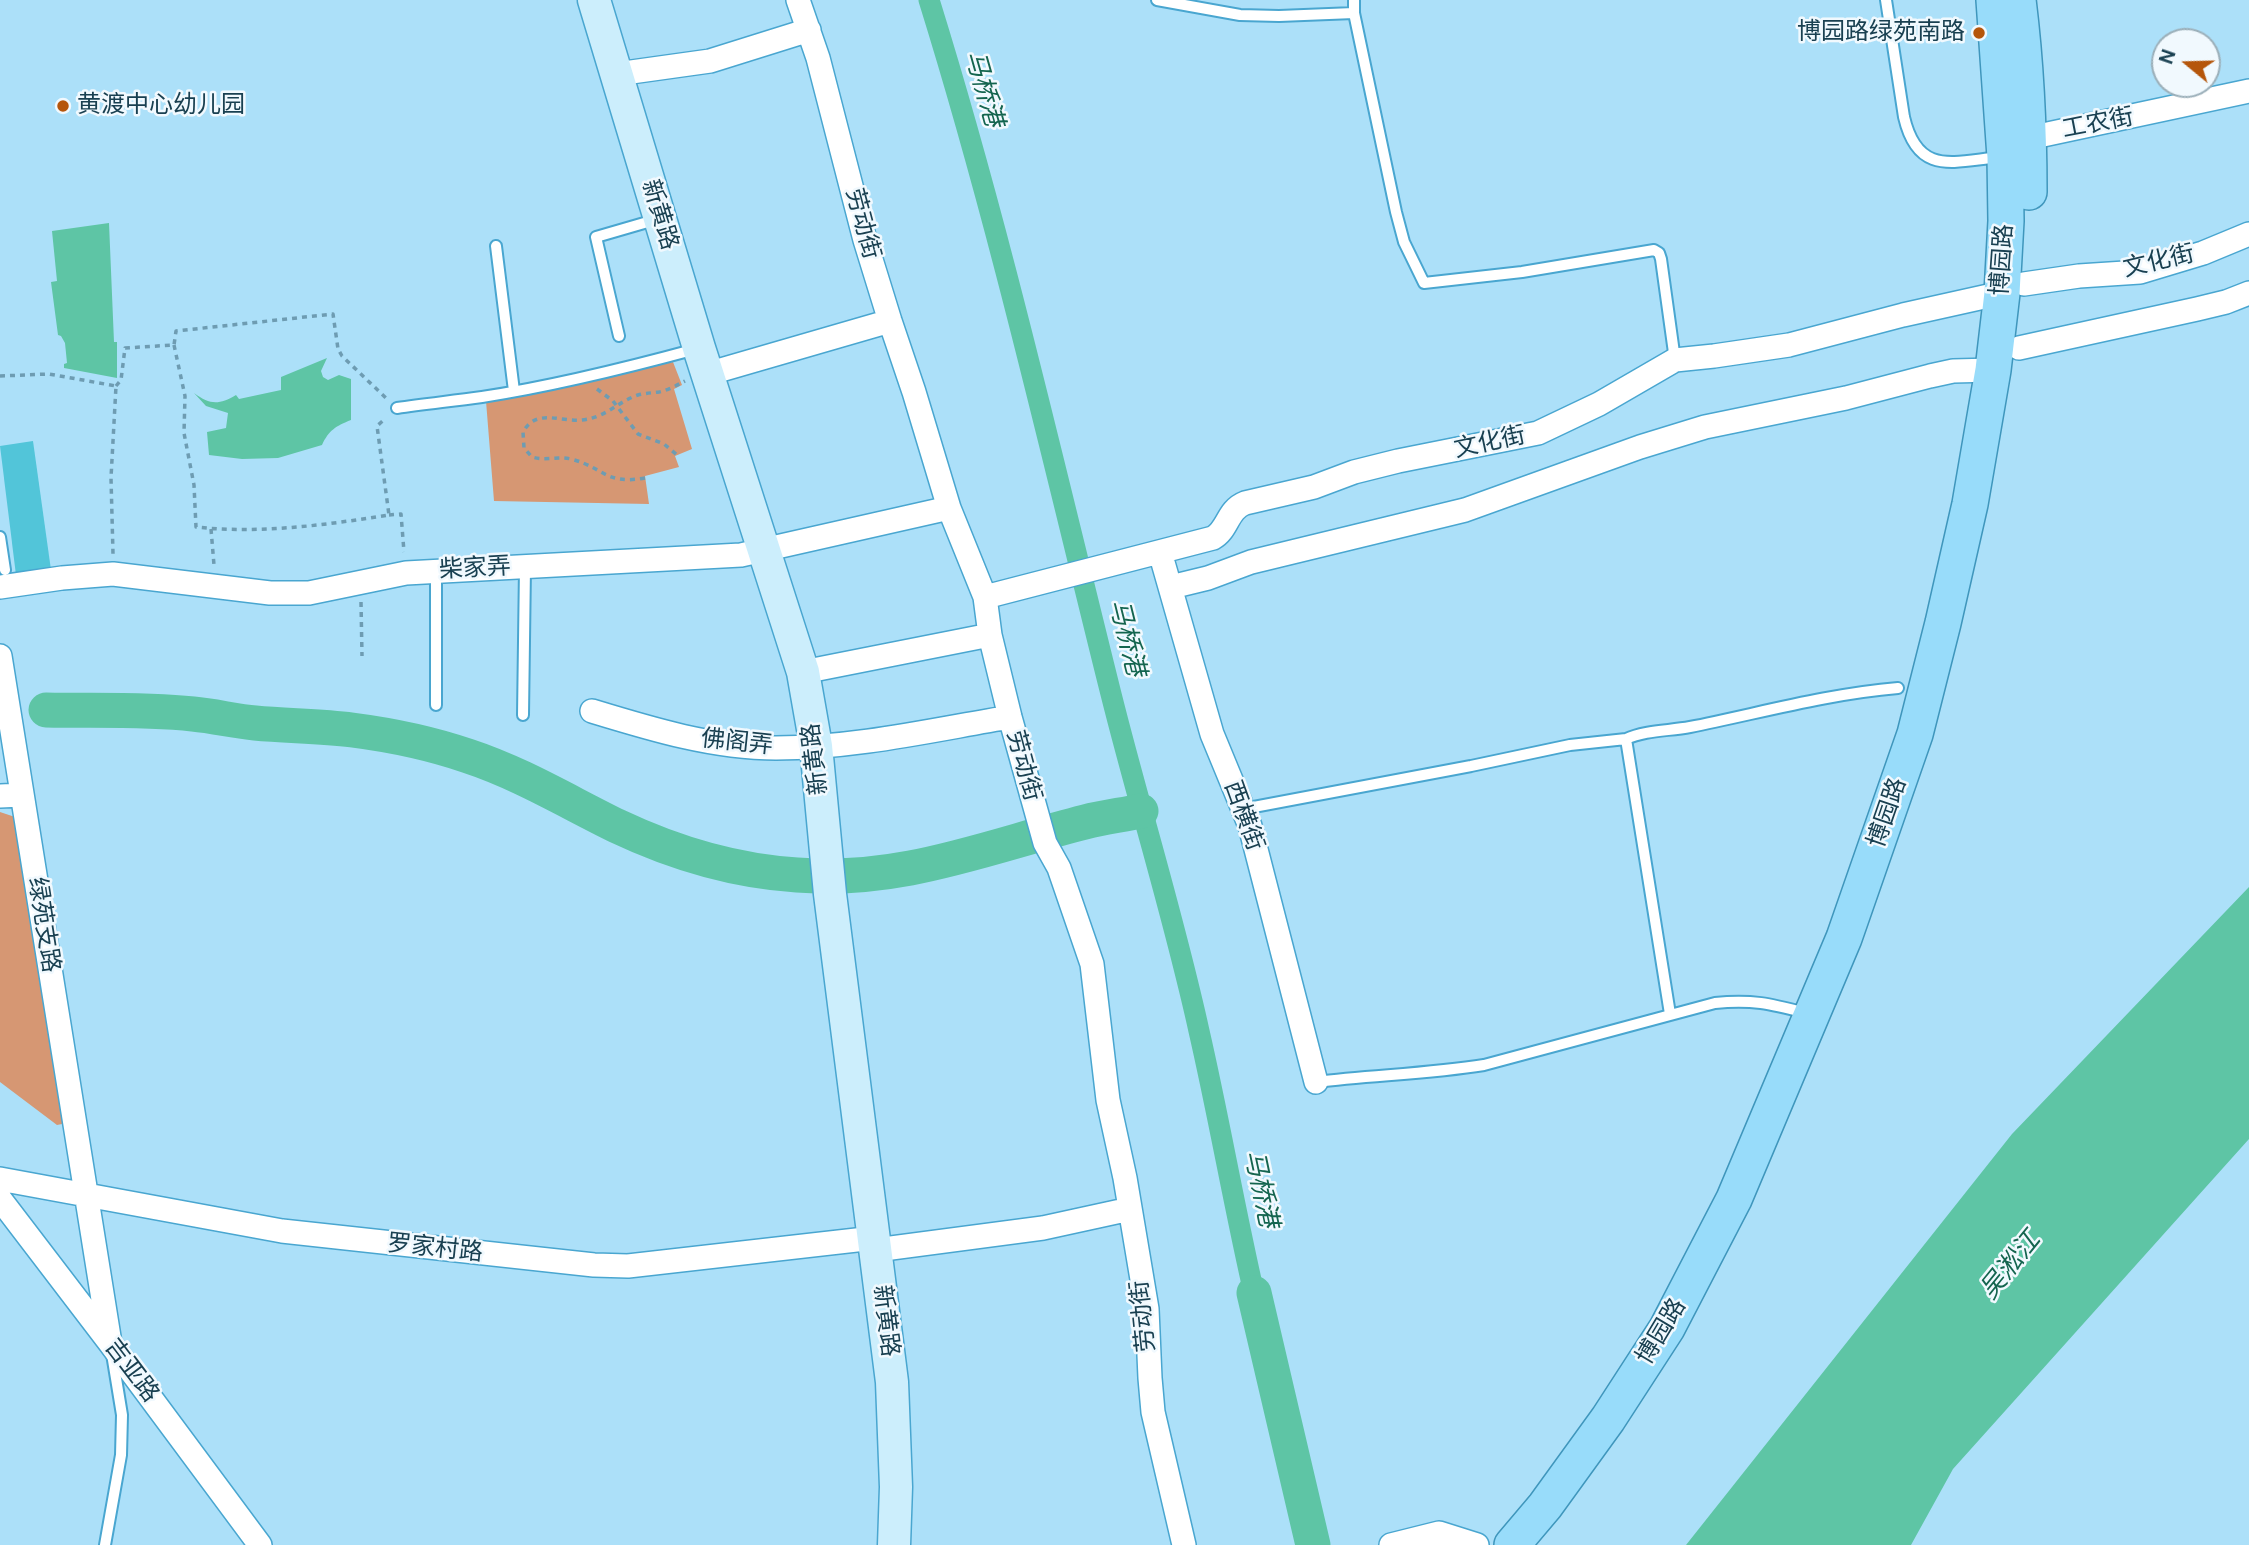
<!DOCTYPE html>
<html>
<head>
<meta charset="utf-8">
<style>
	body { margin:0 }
	#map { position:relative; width:2249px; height:1545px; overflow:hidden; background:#ace0f9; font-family:"DM Sans",sans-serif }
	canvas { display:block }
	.north { position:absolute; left:2151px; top:28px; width:70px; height:70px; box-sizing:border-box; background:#f1f9fe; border:2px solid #9bafb9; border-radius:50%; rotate:289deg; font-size:19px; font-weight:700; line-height:28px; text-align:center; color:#194051 }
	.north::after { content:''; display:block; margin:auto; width:24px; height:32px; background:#b5560b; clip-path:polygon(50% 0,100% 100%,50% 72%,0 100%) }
</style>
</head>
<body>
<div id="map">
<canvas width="2249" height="1545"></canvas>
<div class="north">N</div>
</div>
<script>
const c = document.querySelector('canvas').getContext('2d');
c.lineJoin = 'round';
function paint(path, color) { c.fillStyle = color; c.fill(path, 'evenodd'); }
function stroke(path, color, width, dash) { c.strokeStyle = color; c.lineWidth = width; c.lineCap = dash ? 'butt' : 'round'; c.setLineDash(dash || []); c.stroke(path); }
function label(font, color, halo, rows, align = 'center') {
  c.font = font + ' "DM Sans","Noto Sans SC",sans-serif'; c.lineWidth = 5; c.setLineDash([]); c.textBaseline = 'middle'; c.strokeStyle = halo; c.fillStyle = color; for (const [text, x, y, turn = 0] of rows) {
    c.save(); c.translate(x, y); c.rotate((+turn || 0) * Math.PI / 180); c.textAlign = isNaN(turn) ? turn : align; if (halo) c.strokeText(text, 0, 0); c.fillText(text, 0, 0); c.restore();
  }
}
paint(new Path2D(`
	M673,362L682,385L674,389L692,449L675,456L679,467L645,476L649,504L494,501L486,401Z
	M0,812L18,818L67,1123L57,1125L0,1082Z`), '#d69773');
paint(new Path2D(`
	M109,223L114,342H117V378L64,368V364L67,363L65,343L61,336L58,335L51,282L57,281L52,231Z
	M327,358L321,371L323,377L328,380L339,375L351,379V420C336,426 329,430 322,445L278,458L242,459L209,455L207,432L226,428L228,413L206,406L194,393C210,405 219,405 236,395L239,399L281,390V377Z
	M2249,887V1139L1953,1469L1911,1545H1686L2012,1134Z`), '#5ec5a5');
stroke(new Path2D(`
	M929,0C1000,228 1053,462 1111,694C1139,806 1174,917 1199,1031C1219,1118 1234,1206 1254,1293`), '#5ec5a5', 21);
stroke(new Path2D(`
	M46,710C95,711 145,709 193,714C214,716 235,721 255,723C287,726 320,726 352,730C391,735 430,743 468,756C520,773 568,802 617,826C674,853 734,871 797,875C902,883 986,847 1085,822C1104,817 1123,815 1141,811
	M1254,1293L1313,1545`), '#5ec5a5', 35);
paint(new Path2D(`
	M33,441L51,570L16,575L0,446Z`), '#52c5d9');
const lane = new Path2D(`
	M1157,0L1240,15L1279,16L1354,13
	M1354,0V13L1396,212L1404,242L1424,283L1522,272L1654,250L1659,253L1661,259L1675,360
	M1886,0L1904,117C1918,177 1954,161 2002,157
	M496,246L514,391
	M619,336L596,237L658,219
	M397,408C425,404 453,401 482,397C554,386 626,368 696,349
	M0,537L5,570
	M436,705V571
	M523,715L525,567
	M1243,809L1471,766L1570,745L1626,739
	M1670,1014L1626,739C1645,730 1669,731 1690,727C1760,713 1827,694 1898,688
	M1316,1082C1372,1075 1428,1074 1484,1065L1715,1003C1752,999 1771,1004 1806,1013
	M105,1545L121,1455L122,1415L112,1354`);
const street = new Path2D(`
	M798,0L818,58L865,240L890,321L914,392L949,508L985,597L990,635L1010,717L1045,843L1059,868L1092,964L1108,1100L1125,1178L1147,1309L1150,1378L1153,1412L1184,1545
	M617,74L710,61L809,30
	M2029,138L2249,91
	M2024,284L2079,276L2140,272L2203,253L2249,234
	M2019,348L2197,309L2226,302L2249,293
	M707,374L890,321
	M1160,552L1212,734L1250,826L1316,1082
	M0,587L62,578L113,574L270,593H309L406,573L741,555L949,508
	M1171,587L1208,578L1251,562L1465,510L1640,447L1705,427L1846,398L1930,376L1953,371L1993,370
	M985,597L1213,538C1228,530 1227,510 1245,503L1314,487L1354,472L1398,461L1538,433L1599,404L1675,360L1714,356L1789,345L1903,315L2002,293
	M0,656L110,1343
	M803,672L990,635
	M592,711C651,729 713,748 776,748C855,748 932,730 1010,717
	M0,796L22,795
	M0,1179L282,1231L594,1265L628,1266L874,1238
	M0,1199L110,1343L260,1545
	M876,1250L1043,1228L1130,1209
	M1391,1545L1439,1533L1477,1545`);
const secondary = new Path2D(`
	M594,0L699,348L803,672L816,746L830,894L892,1382L896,1487L894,1545`);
const primary = new Path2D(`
	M2018,0C2026,64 2029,128 2029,192
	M1512,1545L1545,1506L1608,1419L1667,1328L1734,1199L1844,938L1915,734L1943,623L1970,504L1993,370L2002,293L2006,221L2005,157L1994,0`);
stroke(lane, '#49a6d0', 14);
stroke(street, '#49a6d0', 26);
stroke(secondary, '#49a6d0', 35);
stroke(primary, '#3f96bc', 38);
stroke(new Path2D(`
	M174,345L185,396L184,433L194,485L196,527C261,534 325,525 389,515L377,426L386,418
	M0,376L49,374L116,386L111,478L113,554
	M116,386L121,380L125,348L174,345L176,331L333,314L338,349L342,356L386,398
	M597,389L613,401L638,434L664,444L677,455
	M645,478C605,485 605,468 571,459C558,456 545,461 532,457L524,448L523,432C536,408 560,422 582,420C607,417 617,402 638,395C645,393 652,393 659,392C669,390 677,385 685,381
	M389,515L401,514L404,552
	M211,529L214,565
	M361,602L362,656`), '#6e9cb2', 3.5, [5, 5]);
stroke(lane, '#fff', 10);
stroke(street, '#fff', 23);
stroke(secondary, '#cceefc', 32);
stroke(primary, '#98dcfa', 35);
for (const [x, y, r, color] of [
	[1979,33,7,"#b5560b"],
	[63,106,7,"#b5560b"]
]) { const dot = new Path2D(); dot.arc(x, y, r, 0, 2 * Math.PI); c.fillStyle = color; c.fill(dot); stroke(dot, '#f1f9fe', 2.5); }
label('24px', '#194051', '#f1f9fe', [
	["博园路绿苑南路",1965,33],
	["黄渡中心幼儿园",77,106,"left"]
], 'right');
label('24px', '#194051', '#f1f9fe', [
	["工农街",2098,124,-11],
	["新黄路",659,215,73],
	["劳动街",862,224,75],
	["博园路",2003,260,-86],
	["文化街",2159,262,-13],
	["文化街",1490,443,-12],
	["柴家弄",475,569,-3],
	["佛阁弄",737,743,6],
	["新黄路",816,759,-97],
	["劳动街",1023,766,75],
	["博园路",1888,813,-71],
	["西横街",1243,816,70],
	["绿苑支路",43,925,81],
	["罗家村路",435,1249,6],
	["劳动街",1144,1316,-96],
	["新黄路",885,1321,83],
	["博园路",1662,1332,-59],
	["吉亚路",131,1371,53]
]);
label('italic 26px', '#14654f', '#f1f9fe', [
	["马桥港",983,89,74],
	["马桥港",1126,638,76],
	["马桥港",1260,1189,78],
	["吴淞江",2011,1266,-51]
]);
</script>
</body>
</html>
